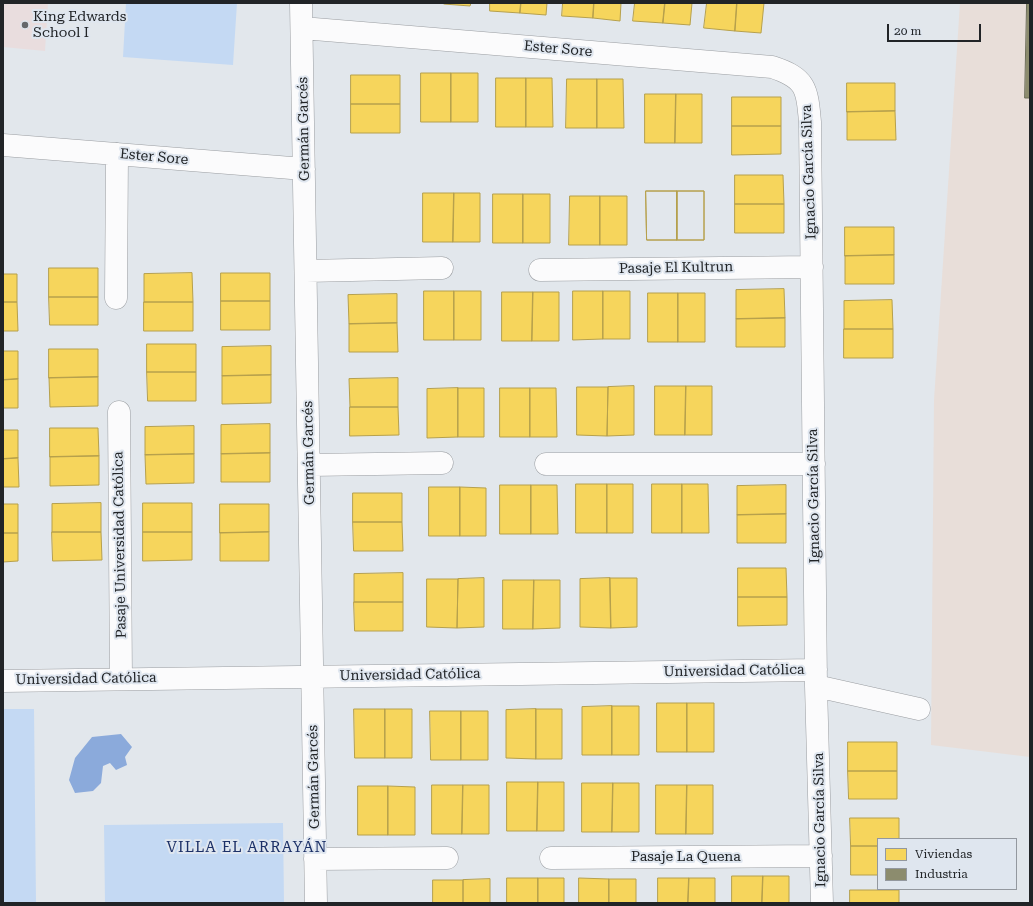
<!DOCTYPE html>
<html>
<head>
<meta charset="utf-8">
<style>
	body { margin:0 }
	#map { position:relative; width:1033px; height:906px; overflow:hidden; background:#e2e7ec; font-family:"Roboto Serif",serif }
	canvas { display:block }
	.frame { position:absolute; inset:0; border:4px solid #212427; pointer-events:none }
	.legend { position:absolute; left:877px; top:838px; width:140px; height:52px; box-sizing:border-box; background:#dfe6ef; border:1px solid #93989f; margin:0; padding:5px 7px; list-style:none; font-size:12px; color:#212427 }
	.legend li { display:flex; align-items:center; gap:8px; height:20px }
	.legend b { width:20px; border:1px solid #93989f }
	.scale { position:absolute; left:887px; top:24px; width:94px; height:18px; box-sizing:border-box; border:2px solid #212427; border-top:0; padding-left:5px; font-size:12px; line-height:14px; white-space:nowrap; color:#212427; -webkit-text-stroke:3px #dfe6ef; paint-order:stroke }
</style>
</head>
<body>
<div id="map">
<canvas width="1033" height="906"></canvas>
<div class="frame"></div>
<ul class="legend">
<li><b style="height:11px;background:#f6d55c"></b>Viviendas</li>
<li><b style="height:11px;background:#8c8c6e"></b>Industria</li>
</ul>
<div class="scale">20 m</div>
</div>
<script>
const c = document.querySelector('canvas').getContext('2d');
c.lineJoin = 'round';
function paint(path, color) { c.fillStyle = color; c.fill(path, 'evenodd'); }
function stroke(path, color, width, dash) { c.strokeStyle = color; c.lineWidth = width; c.lineCap = dash ? 'butt' : 'round'; c.setLineDash(dash || []); c.stroke(path); }
function label(font, color, halo, rows, align = 'center') {
  c.font = font + ' "Roboto Serif",serif'; c.lineWidth = 4; c.setLineDash([]); c.textBaseline = 'middle'; c.strokeStyle = halo; c.fillStyle = color; for (const [text, x, y, turn = 0] of rows) {
    c.save(); c.translate(x, y); c.rotate((+turn || 0) * Math.PI / 180); c.textAlign = isNaN(turn) ? turn : align; if (halo) c.strokeText(text, 0, 0); c.fillText(text, 0, 0); c.restore();
  }
}
paint(new Path2D(`
	M960,3H1030V757L931,745L934,400Z`), '#e8ded9');
paint(new Path2D(`
	M3,3H48L45,51L3,47Z`), '#e9ddde');
paint(new Path2D(`
	M126,3H237L233,65L123,57Z
	M3,709H34L36,903H3Z
	M283,823L284,903H105L104,825Z`), '#c4d9f3');
paint(new Path2D(`
	M121,734L132,747L125,757L127,765L116,770L110,763L103,766L101,783L93,791L75,793L69,780L75,758L92,737Z`), '#8baadb');
const homes = new Path2D(`
	M444,3H471L470,6L444,4Z
	M490,3H521L520,13L490,11Z
	M521,3H547L546,15L520,13Z
	M563,3H594L593,18L562,16Z
	M594,3H621L620,21L593,18Z
	M635,3H665L663,23L633,21Z
	M665,3H692L690,25L663,23Z
	M707,3H737L735,31L704,28Z
	M737,3H764L761,33L735,31Z
	M421,73H451V122H421Z
	M451,73H478V122H451Z
	M351,75H400V104H351Z
	M496,78H526V127H496Z
	M526,78H552L553,127H526Z
	M567,79H597V128H566Z
	M597,79H623L624,128H597Z
	M847,83H895V111L847,112Z
	M645,94H676L675,143H645Z
	M676,94H702V143H675Z
	M732,97H781V126H732Z
	M351,104H400V133H351Z
	M895,111L896,140H847V112Z
	M732,126H781V154L732,155Z
	M735,175H783L784,204H735Z
	M646,191H677V240H647Z
	M646,191H677V240H647Z
	M677,191H704V240H677Z
	M677,191H704V240H677Z
	M423,193H454L453,242H423Z
	M454,193H480V242H453Z
	M493,194H523V243H493Z
	M523,194H550V243H523Z
	M570,196H600V245H569Z
	M600,196H627V245H600Z
	M735,204H784V233H735Z
	M845,227H894V255L845,256Z
	M894,255V284H845V256Z
	M49,268H98V297H49Z
	M192,273L193,302H144V274Z
	M221,273H270V301H221Z
	M3,274H17V302H3Z
	M784,289L785,318L736,319V290Z
	M424,291H454V340H424Z
	M454,291H481V340H454Z
	M573,291H603V339L573,340Z
	M603,291H630V339H603Z
	M502,292H533L532,341H502Z
	M533,292H559V341H532Z
	M648,293H678V342H648Z
	M678,293H705V342H678Z
	M397,294V323L349,324L348,295Z
	M49,297H98V325H50Z
	M892,300L893,329H844V301Z
	M221,301H270V330H221Z
	M3,302H17L18,331H3Z
	M144,302H193V331H144Z
	M785,318V347H736V319Z
	M397,323L398,352H349V324Z
	M844,329H893V358H844Z
	M147,344H196V372H147Z
	M271,346V375L222,376V347Z
	M49,349H98V377L49,378Z
	M3,351H18V379L3,380Z
	M147,372H196V401H148Z
	M271,375V403L222,404V376Z
	M98,377V406L50,407L49,378Z
	M398,378V407H350L349,379Z
	M18,379V408H3V380Z
	M634,386V435L607,436L608,387Z
	M655,386H686L685,435H655Z
	M686,386H712V435H685Z
	M577,387H608L607,436L577,435Z
	M458,388H484V437H458Z
	M458,388V437L427,438V389Z
	M500,388H530V437H500Z
	M530,388H556L557,437H530Z
	M350,407H398L399,435L350,436Z
	M270,424V453L221,454V425Z
	M194,426V454L145,455V427Z
	M50,428H98L99,456L50,457Z
	M3,430H18V458L3,459Z
	M270,453V482H221V454Z
	M194,454V483L146,484L145,455Z
	M99,456V485L50,486V457Z
	M18,458L19,487H3V459Z
	M576,484H607V533H576Z
	M607,484H633V533H607Z
	M652,484H682V533H652Z
	M682,484H708L709,533H682Z
	M500,485H531V534H500Z
	M531,485H557L558,534H531Z
	M786,485V514L737,515V486Z
	M429,487H460V536H429Z
	M460,487L486,488V536H460Z
	M353,493H402V522H353Z
	M101,503V532H52V504Z
	M143,503H192V532H143Z
	M3,504H18V533H3Z
	M220,504H269V532L220,533Z
	M786,514V543H737V515Z
	M353,522H402L403,551H354Z
	M52,532H101L102,560L53,561Z
	M143,532H192V560L143,561Z
	M269,532V561H220V533Z
	M3,533H18V561L3,562Z
	M738,568H786L787,597H738Z
	M403,573V602H354V574Z
	M484,578V627L457,628L458,579Z
	M610,578H637V627L611,628Z
	M610,578L611,628L580,627V579Z
	M427,579H458L457,628L427,627Z
	M503,580H534L533,629H503Z
	M534,580H560V628L533,629Z
	M738,597H787V625L738,626Z
	M354,602H403V631H355Z
	M657,703H687V752H657Z
	M687,703H714V752H687Z
	M612,706H639V755H612Z
	M612,706V755H582V707Z
	M354,709H385V758H355Z
	M385,709H412V758H385Z
	M536,709H562V759H536Z
	M536,709V759L506,758V710Z
	M430,711H461V760H431Z
	M461,711H488V760H461Z
	M848,742H897V771H848Z
	M848,771H897V799H849Z
	M507,782H538L537,831H507Z
	M538,782H564V831H537Z
	M582,783H613L612,832H582Z
	M613,783H639V832H612Z
	M432,785H463L462,834H432Z
	M463,785H489V834H462Z
	M656,785H687L686,834H656Z
	M687,785H713V834H686Z
	M358,786H388V835H358Z
	M388,786L415,787V835H388Z
	M850,818H899V839H878V846H851Z
	M851,846H878V875H851Z
	M732,876H763L762,903H732Z
	M763,876H789V903H762Z
	M507,878H538V903H507Z
	M538,878H564V903H538Z
	M579,878L609,879V903H579Z
	M658,878H689L688,903H658Z
	M689,878H715V903H688Z
	M490,879V903H463V880Z
	M609,879H636V903H609Z
	M433,880H463V903H433Z
	M850,890H899V903H850Z`);
paint(homes, '#f6d55c');
stroke(homes, '#b6a04c', 1);
const industry = new Path2D(`
	M1027,3H1030V98H1025Z`);
paint(industry, '#8c8c6e');
stroke(industry, '#6c6d59', 1);
const minor = new Path2D(`
	M301,3L316,903
	M302,28L772,67C806,78 807,88 810,122L816,686L822,903
	M3,145L304,169
	M540,270L812,267
	M306,271L442,268
	M116,298L117,154
	M119,412L121,679
	M546,464H814
	M310,465L442,463
	M3,681L816,670
	M816,686L919,709
	M551,858L821,856
	M315,859L447,858`);
stroke(minor, '#9a9da1', 23);
stroke(minor, '#fbfbfc', 22);
for (const [x, y, r, color] of [
	[25,25,4,"#65686c"]
]) { const dot = new Path2D(); dot.arc(x, y, r, 0, 2 * Math.PI); c.fillStyle = color; c.fill(dot); stroke(dot, '#dfe6ef', 1.5); }
label('14px', '#212427', '#dfe6ef', [
	["King Edwards",33,17],
	["School I",33,33]
], 'left');
label('14px', '#212427', '#dfe6ef', [
	["Ester Sore",558,49,5],
	["Germán Garcés",304,129,-91],
	["Ester Sore",154,157,5],
	["Ignacio García Silva",809,172,-92],
	["Pasaje El Kultrun",676,268,-1],
	["Germán Garcés",309,453,-91],
	["Ignacio García Silva",814,496,-91],
	["Pasaje Universidad Católica",120,545,-91],
	["Universidad Católica",734,671,-1],
	["Universidad Católica",410,675,-1],
	["Universidad Católica",86,679,-1],
	["Germán Garcés",314,777,-91],
	["Ignacio García Silva",820,820,-91],
	["Pasaje La Quena",686,857]
]);
c.letterSpacing = '1px';
label('15px', '#1c3067', '#dfe6ef', [
	["VILLA EL ARRAYÁN",247,848]
]);
c.letterSpacing = '0px';
</script>
</body>
</html>
